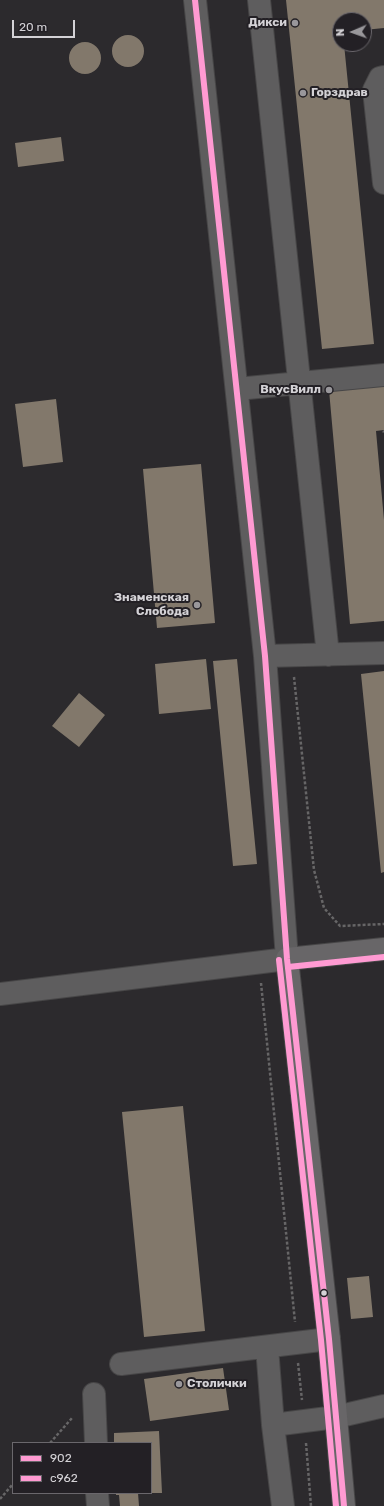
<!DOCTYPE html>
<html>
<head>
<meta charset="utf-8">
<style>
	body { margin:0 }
	#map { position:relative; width:384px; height:1506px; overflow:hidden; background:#2c2a2d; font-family:Rubik,sans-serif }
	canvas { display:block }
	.legend { position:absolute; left:12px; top:1442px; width:140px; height:52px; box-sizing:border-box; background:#232025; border:1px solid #6a676c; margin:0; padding:5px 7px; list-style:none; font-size:12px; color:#d4d2d6 }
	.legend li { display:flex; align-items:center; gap:8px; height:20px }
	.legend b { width:20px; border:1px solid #6a676c }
	.north { position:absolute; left:332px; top:12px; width:40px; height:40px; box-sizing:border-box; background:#232025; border:1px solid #6a676c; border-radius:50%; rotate:268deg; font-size:11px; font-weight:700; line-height:16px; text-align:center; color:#d4d2d6 }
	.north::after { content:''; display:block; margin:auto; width:14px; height:18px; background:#99979b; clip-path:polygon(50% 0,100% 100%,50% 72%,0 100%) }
	.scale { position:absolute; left:12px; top:20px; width:63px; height:18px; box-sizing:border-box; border:2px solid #d4d2d6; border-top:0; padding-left:5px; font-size:12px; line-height:14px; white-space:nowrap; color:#d4d2d6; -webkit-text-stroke:3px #232025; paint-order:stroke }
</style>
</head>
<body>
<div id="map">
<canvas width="384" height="1506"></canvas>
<ul class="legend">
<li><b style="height:5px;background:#ff9ad2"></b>902</li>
<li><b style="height:5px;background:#ff9ad2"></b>с962</li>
</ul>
<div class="north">N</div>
<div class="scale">20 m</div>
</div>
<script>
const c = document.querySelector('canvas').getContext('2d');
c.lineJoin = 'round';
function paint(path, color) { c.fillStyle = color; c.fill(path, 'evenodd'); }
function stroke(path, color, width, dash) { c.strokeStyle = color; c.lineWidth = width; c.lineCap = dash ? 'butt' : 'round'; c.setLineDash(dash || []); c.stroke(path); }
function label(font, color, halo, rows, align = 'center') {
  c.font = font + ' Rubik,sans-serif'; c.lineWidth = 4; c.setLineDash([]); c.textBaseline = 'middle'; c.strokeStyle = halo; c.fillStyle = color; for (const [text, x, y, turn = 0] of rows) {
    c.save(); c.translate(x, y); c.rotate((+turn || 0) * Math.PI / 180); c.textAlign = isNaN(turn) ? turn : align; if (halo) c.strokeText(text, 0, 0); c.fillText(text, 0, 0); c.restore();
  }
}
paint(new Path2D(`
	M286,0H384V28L364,30V20H340V44H344L374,344L322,349Z
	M112 51a16 16 0 1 1 32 0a16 16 0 1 1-32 0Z
	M69 58a16 16 0 1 1 32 0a16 16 0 1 1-32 0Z
	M61,137L64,161L18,167L15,143Z
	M384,385V430L376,431L384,520V621L350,624L329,390Z
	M56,399L63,462L23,467L15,404Z
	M201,464L215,623L157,628L143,469Z
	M206,659L211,709L159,714L155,664Z
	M237,659L257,864L233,866L213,661Z
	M384,671V872L381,873L361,674Z
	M79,693L105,715L79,747L52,726Z
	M183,1106L205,1331L144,1337L122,1112Z
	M369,1276L373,1317L351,1319L347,1278Z
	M223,1368L229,1410L150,1421L144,1379Z
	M159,1431L162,1493H151V1443H114V1433Z
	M116,1493H138L139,1506H120L119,1495H116Z`), '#82786b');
const minor = new Path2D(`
	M259,0L328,655
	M384,77L380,78L374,90L384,183
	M237,389L384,375
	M265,656L384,653
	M0,994L287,959L265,656L195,0
	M267,1347L273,1425L283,1506
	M121,1364L329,1339
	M94,1394L96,1443
	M273,1425L336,1417L384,1406
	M97,1493L98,1506`);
const major = new Path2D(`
	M344,1506L329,1339L287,959L384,949`);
stroke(minor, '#474647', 24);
stroke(major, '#474647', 24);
stroke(new Path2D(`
	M383,431L384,432
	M294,677L314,870L324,908L340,926L384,924
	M261,983L295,1322
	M298,1363L302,1400
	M50,1443L72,1418
	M306,1443L311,1506
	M0,1499L13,1484`), '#676667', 2.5, [3, 2]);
stroke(minor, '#5e5d5e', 22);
stroke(major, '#686668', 22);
stroke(new Path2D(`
	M195,0L265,656L287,959L329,1339L344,1506`), '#ff9ad2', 6);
stroke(new Path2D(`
	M279,960L321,1340L336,1506
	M288,967L384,957`), '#ff9ad2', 6);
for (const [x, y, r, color] of [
	[295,23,4,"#99979b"],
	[303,93,4,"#99979b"],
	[329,390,4,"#99979b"],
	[197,605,4,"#99979b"],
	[324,1293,3.5,"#d4d2d6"],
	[179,1384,4,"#99979b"]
]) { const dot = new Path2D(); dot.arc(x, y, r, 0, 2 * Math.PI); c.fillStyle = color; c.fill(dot); stroke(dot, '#232025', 1.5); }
label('bold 12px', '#d4d2d6', '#232025', [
	["Дикси",287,23],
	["Горздрав",311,93,"left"],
	["ВкусВилл",321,390],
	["Знаменская",189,598],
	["Слобода",189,612],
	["Столички",187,1384,"left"]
], 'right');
</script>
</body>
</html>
